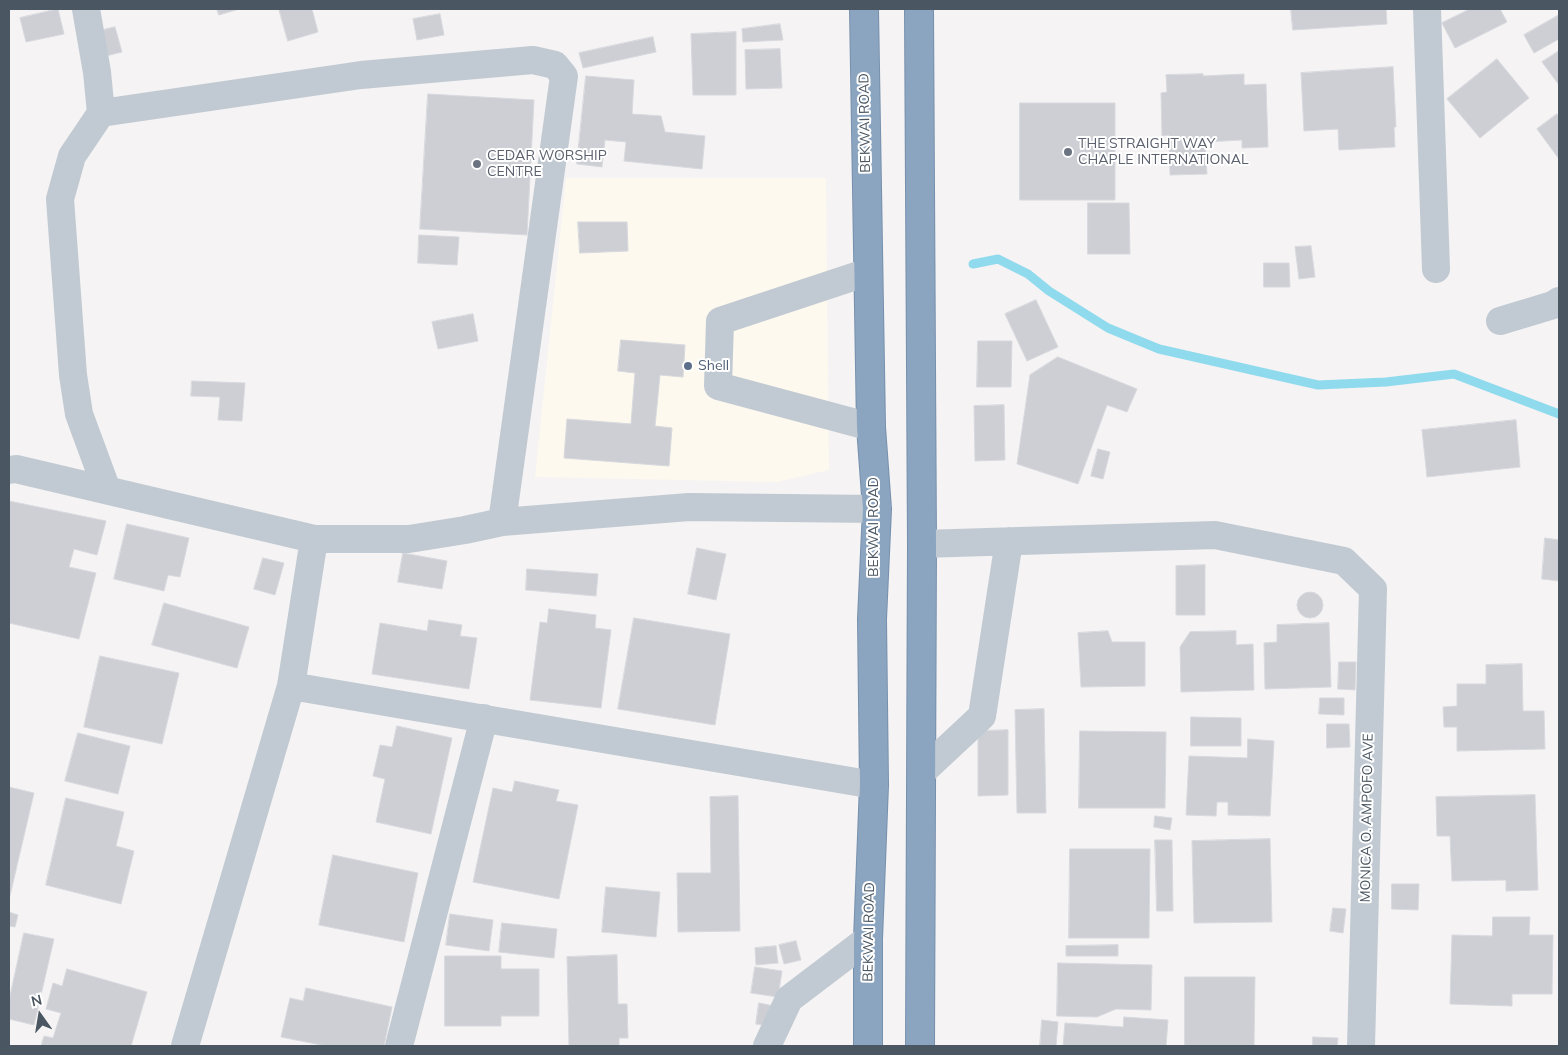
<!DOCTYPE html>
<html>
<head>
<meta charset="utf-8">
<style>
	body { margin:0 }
	#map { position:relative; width:1568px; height:1055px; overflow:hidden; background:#f5f3f3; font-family:Mulish,sans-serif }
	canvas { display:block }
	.frame { position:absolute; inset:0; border:10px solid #4a5661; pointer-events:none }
	.north { position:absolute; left:15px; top:990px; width:50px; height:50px; -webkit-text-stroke:4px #fff; paint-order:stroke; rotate:347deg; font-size:14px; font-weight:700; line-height:20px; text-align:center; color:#4a5661 }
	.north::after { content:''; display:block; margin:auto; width:18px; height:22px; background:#4a5661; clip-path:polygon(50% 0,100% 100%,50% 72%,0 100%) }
</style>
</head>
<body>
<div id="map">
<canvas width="1568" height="1055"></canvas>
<div class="frame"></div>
<div class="north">N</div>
</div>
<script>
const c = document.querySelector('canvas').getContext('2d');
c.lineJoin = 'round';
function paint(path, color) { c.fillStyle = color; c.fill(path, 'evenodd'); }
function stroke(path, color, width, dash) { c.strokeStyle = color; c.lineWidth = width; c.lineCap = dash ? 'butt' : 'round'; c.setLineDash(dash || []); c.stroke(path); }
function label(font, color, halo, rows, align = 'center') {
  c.font = font + ' Mulish,sans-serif'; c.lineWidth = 4; c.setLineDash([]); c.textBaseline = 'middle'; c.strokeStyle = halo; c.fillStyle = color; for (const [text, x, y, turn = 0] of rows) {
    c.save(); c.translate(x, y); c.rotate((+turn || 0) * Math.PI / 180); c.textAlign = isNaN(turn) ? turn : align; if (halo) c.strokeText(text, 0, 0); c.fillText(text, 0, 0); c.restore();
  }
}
paint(new Path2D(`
	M566,178H826L829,470L777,482L535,477Z`), '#fdf9ef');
stroke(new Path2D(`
	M973,264L998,259L1028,274L1049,291L1108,328L1159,349L1318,385L1386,382L1454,374L1559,414`), '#90daee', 9);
const building = new Path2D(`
	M58,9L64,34L26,42L20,18Z
	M217,9H239L219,15Z
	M279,9H312L318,32L288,41Z
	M1291,9H1386L1387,24L1293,30Z
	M1470,9H1500L1507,22L1455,48L1442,23Z
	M440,14L444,35L417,40L413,19Z
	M1559,15V39L1534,53L1524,35Z
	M780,24L783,40L743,42L742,29Z
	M115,27L122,52L106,56L99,31Z
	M736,32V95H693L691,34Z
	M653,37L656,52L583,68L579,53Z
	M780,49L782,88L746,89L745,50Z
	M1559,51V85L1542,62Z
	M1497,59L1529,98L1480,138L1447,99Z
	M1393,67L1396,127H1394L1395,147L1339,150L1338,129L1304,131L1301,73Z
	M1203,74V76L1244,74V85L1266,84L1268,147L1242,148V140L1205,142L1207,174L1170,175L1169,135L1162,136L1161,93L1167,92L1166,75Z
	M586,76L634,80L632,114L661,116L665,132L705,136L702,169L624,161L626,142L605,140L602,167L577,164Z
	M428,94L534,100L527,235L420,229Z
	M1020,103H1115V200H1020Z
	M1557,114L1559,117V159L1537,129Z
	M1088,203H1129L1130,254H1088Z
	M578,222H627L628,251L580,253Z
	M419,235L459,237L457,265L418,263Z
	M1311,246L1315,277L1299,279L1295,247Z
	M1264,263H1289L1290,287H1264Z
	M1036,300L1058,347L1027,361L1005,314Z
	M473,314L478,341L438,349L432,322Z
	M621,340L685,345L683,377L660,375L655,426L672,428L669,466L564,458L567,419L631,424L635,373L618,371Z
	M978,341H1012L1011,387H977Z
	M1058,357L1137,389L1127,412L1107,405L1078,484L1017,464L1030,375Z
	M192,381L245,383L242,421L218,420L220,397L191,396Z
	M1004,405L1005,460L975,461L974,406Z
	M1516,420L1520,467L1427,477L1422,430Z
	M1098,449L1110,452L1103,479L1091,476Z
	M9,501L106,521L97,555L74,549L69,567L96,573L79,639L9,623Z
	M127,524L189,538L180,577L168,575L164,591L114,579Z
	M1545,538L1559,540V581L1542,579Z
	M697,548L726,554L716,600L688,594Z
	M403,553L447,561L442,589L398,582Z
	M263,558L284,563L275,595L254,589Z
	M1205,565V615H1176V566Z
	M527,569L598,574L596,596L526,590Z
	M1297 605a13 13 0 1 1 26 0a13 13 0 1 1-26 0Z
	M164,603L249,627L237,668L152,645Z
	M549,609L596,615L595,628L611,630L601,708L530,700L540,622L547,623Z
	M634,618L730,634L715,725L618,709Z
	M429,620L462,625L460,636L477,638L469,689L372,674L380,623L427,631Z
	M1329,623L1331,687L1265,689L1264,643L1277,642V625Z
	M1108,631L1112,642H1145V686L1081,687L1078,633Z
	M1236,631V645L1253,644L1254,690L1181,692L1180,647L1190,632Z
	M100,656L179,673L162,744L84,727Z
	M1339,662H1356L1355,690L1338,689Z
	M1522,664L1523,711H1544L1545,749L1457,751V727H1444L1443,707L1457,706V684H1486V665Z
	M1320,698H1344V715L1319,714Z
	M1044,709L1046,813H1017L1015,710Z
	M1191,717L1241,718V746H1191Z
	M1327,724H1349L1350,747L1327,748Z
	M397,726L452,738L431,834L376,822L385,779L373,776L380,745L392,747Z
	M1008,730V795L978,796V731Z
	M1080,731L1166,732L1165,808H1079Z
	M78,733L130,746L118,794L65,781Z
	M1248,739L1274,741L1270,816L1228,815V802H1217L1216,816L1186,815L1189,756L1247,758Z
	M515,781L559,790L556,801L578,805L559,899L473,882L493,788L512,792Z
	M9,787L34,793L9,900Z
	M1535,795L1538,890L1506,891V880L1452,881L1450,836H1437L1436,797Z
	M738,796L740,931L678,932L677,873H711L710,797Z
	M66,798L124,812L116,846L134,851L121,904L46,885Z
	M1155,816L1172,818L1170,830L1154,827Z
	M1270,839L1272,922L1194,923L1192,841Z
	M1155,840H1172L1173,911H1157Z
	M1070,849H1150L1149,938H1069Z
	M333,855L418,873L404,942L319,925Z
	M1392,884H1419L1418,910L1392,909Z
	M606,887L660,892L656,937L602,932Z
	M1333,908L1346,909L1343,933L1330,931Z
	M9,912L18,915L15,927L9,926Z
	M450,914L493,920L489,951L446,945Z
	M1493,917H1530L1529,935H1553L1552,994H1512V1006L1450,1004L1452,935L1492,936Z
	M502,923L557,929L554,958L499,952Z
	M24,933L54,939L34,1025L9,1019V1001Z
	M796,941L801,960L784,964L779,945Z
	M1118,945V956H1066V946Z
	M776,946L778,963L756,965L755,948Z
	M617,955L618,1004H627L628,1038H619V1046H569L567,957Z
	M445,956H501V969H539V1016H501V1026H445Z
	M1058,963L1152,965L1151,1010L1116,1009L1097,1017L1057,1016Z
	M755,967L782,971L778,997L751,993Z
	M67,969L147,992L131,1046H41L44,1036L53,1038L61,1013L46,1009L53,983L62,986Z
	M1185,977H1255L1254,1046H1185Z
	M306,988L392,1007L384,1046H326L281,1037L290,998L303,1001Z
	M759,1003L774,1006L771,1026L756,1024Z
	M1124,1017L1168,1020L1166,1046H1063L1065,1023L1123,1027Z
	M1042,1020L1058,1022L1056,1046H1040Z
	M1313,1037L1338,1038L1337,1046H1313Z`);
paint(building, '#cdcfd5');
stroke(building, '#d7d9de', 1);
const highway = new Path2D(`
	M864,9L871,427L877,509L872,619L874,785L868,939V1046
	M919,9L922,544L920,1046`);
stroke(highway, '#7690ad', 30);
stroke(new Path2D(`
	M86,9L97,72L101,113L361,75L533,60L555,65L564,76L502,522
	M1427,9L1436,269
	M101,113L72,156L60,199L73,375L79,414L107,490
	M868,272L720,321L718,386L871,427
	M1500,321L1553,305L1559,301
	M9,470L16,469L314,539H409L465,530L502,522L689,507L877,509
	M922,544L1215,535L1344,561L1373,589L1361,1046
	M291,686L874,785
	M922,772L982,716L1009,541
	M185,1046L291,686L314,539
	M399,1046L484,718
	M767,1046L789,999L868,939`), '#c1cad2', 28);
stroke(highway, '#8ba5c1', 28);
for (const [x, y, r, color] of [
	[1068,152,5,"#6b7280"],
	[477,164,5,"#6b7280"],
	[688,366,5,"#5c6f8a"]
]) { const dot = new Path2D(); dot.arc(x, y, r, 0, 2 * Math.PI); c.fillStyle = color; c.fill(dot); stroke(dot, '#fff', 2); }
label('14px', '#4a5661', '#fff', [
	["BEKWAI ROAD",865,123,-91],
	["BEKWAI ROAD",874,527,-90],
	["MONICA O. AMPOFO AVE",1367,818,-89],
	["BEKWAI ROAD",869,932,-89]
]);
label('14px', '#5b616d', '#fff', [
	["THE STRAIGHT WAY",1078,144],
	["CHAPLE INTERNATIONAL",1078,160],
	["CEDAR WORSHIP",487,156],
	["CENTRE",487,172]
], 'left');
label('14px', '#4e5e75', '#fff', [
	["Shell",698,366]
], 'left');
</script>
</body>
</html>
